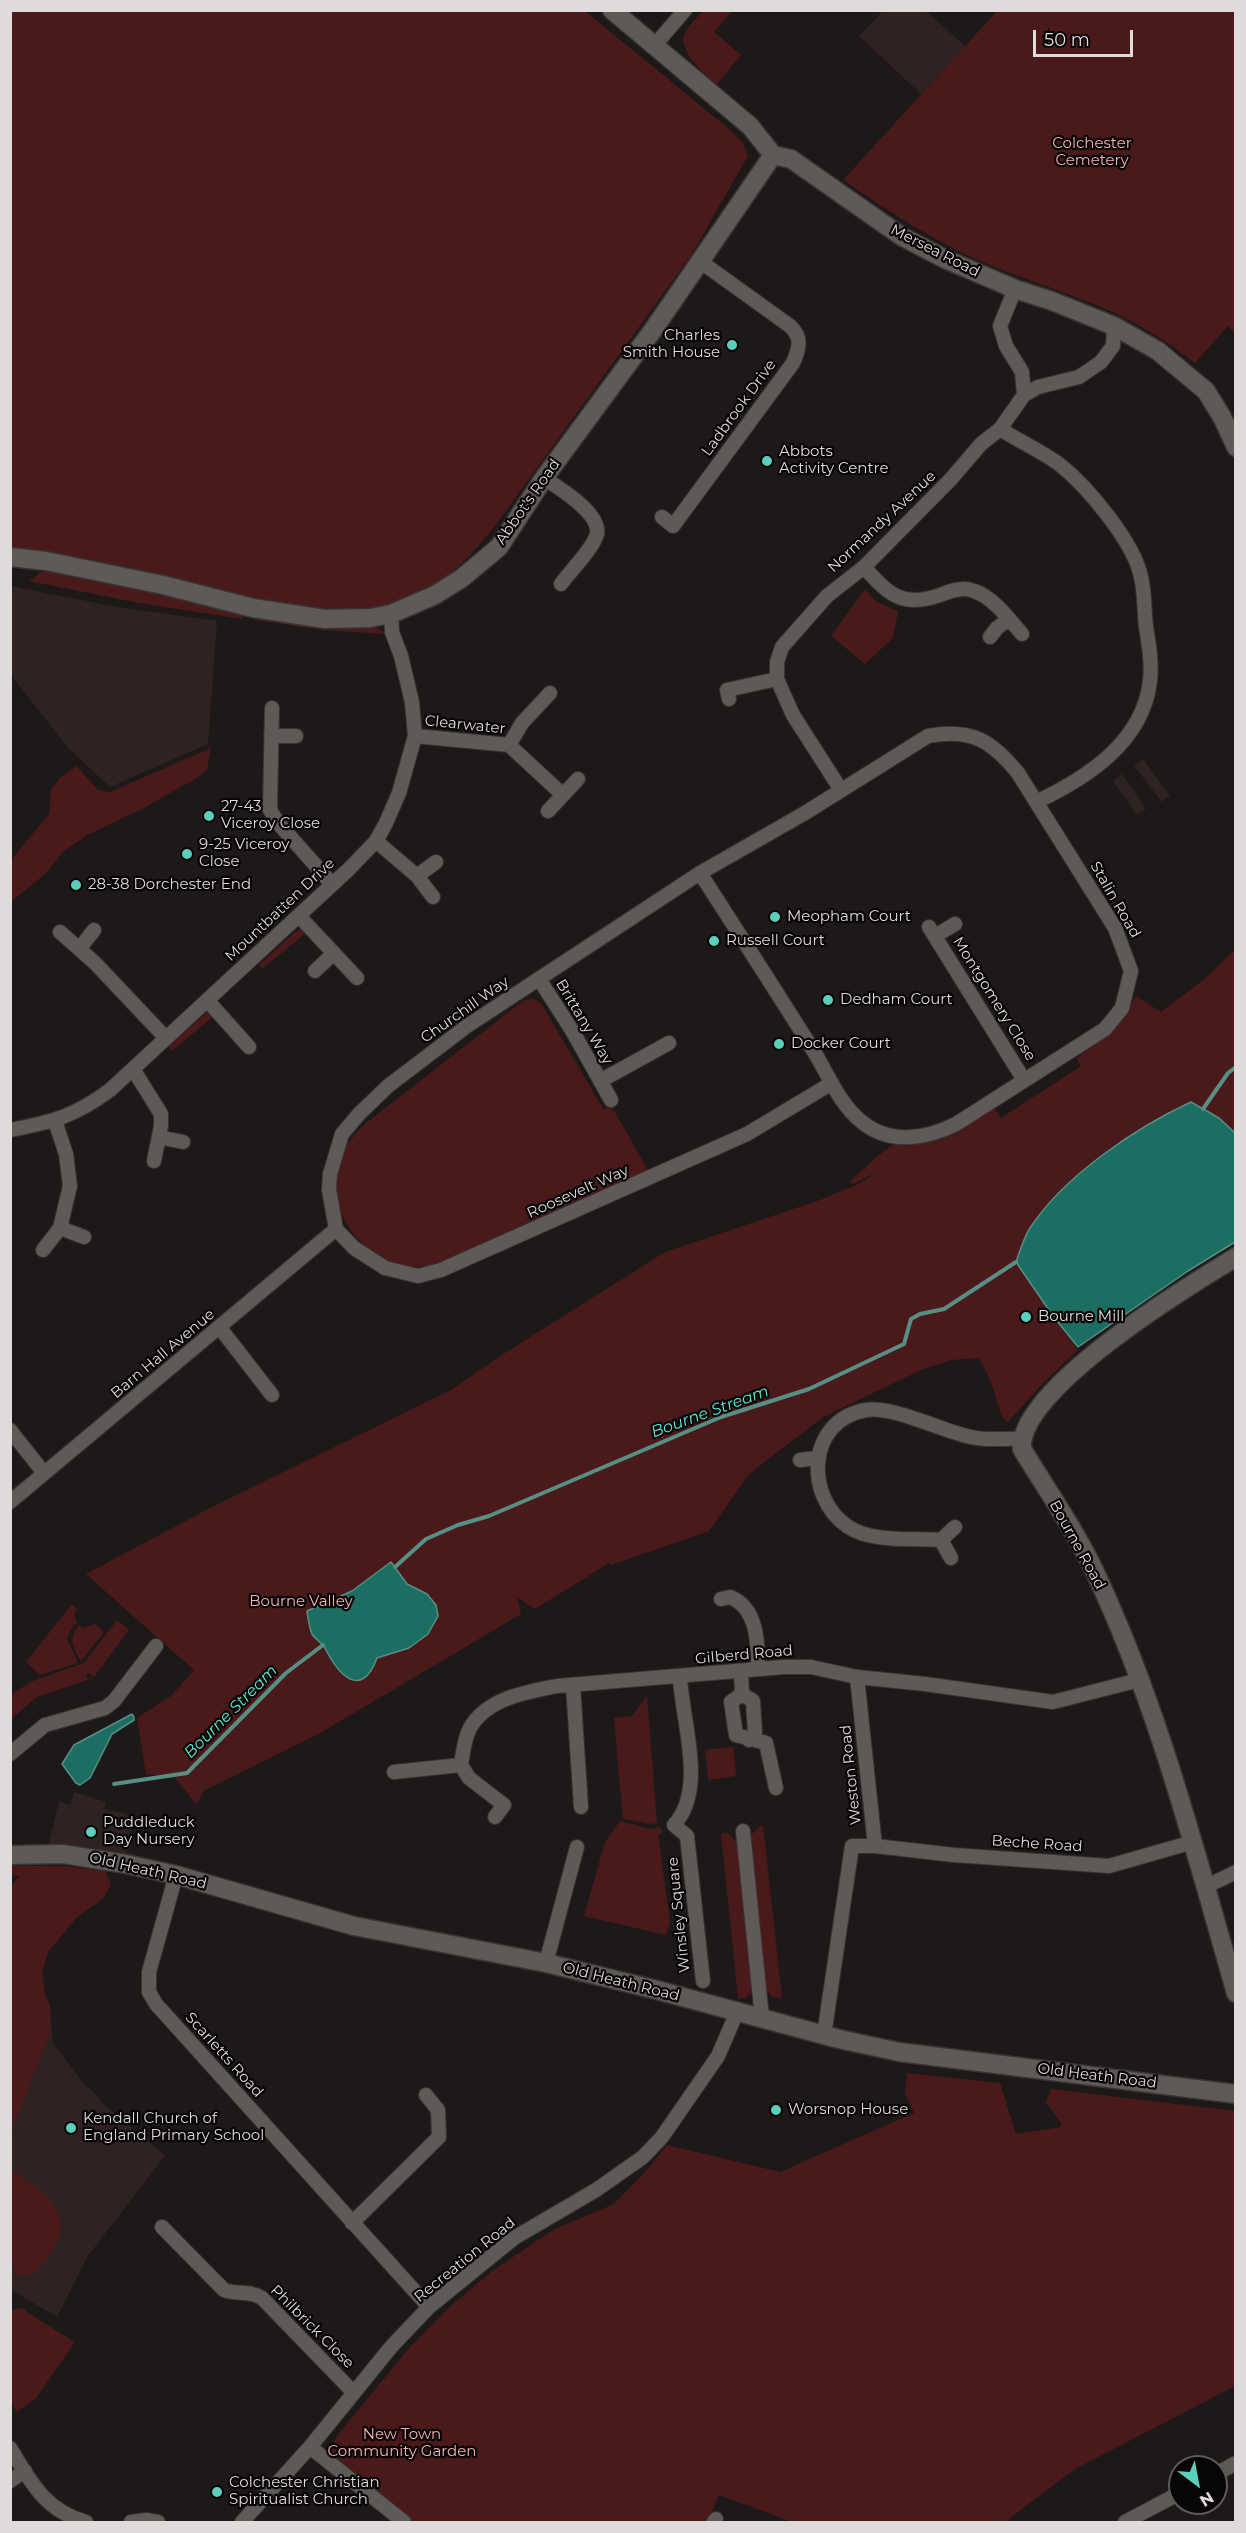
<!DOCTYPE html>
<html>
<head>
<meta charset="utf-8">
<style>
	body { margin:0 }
	#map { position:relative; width:1246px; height:2533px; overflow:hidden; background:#1e1919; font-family:Montserrat,sans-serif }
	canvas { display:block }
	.frame { position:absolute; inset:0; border:12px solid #dedbda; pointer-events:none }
	.north { position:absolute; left:1168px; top:2455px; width:60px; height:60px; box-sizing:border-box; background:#070505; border:2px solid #5d5b5a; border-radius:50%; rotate:148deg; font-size:16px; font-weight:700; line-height:24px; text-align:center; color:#dedbda }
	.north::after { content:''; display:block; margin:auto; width:21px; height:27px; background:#5bcebc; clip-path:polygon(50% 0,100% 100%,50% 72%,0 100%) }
	.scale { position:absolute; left:1033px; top:30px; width:100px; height:27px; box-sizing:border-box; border:3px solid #dedbda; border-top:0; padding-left:8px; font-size:18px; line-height:21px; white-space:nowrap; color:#dedbda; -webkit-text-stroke:4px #070505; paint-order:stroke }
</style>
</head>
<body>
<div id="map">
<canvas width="1246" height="2533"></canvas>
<div class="frame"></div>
<div class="north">N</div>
<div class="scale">50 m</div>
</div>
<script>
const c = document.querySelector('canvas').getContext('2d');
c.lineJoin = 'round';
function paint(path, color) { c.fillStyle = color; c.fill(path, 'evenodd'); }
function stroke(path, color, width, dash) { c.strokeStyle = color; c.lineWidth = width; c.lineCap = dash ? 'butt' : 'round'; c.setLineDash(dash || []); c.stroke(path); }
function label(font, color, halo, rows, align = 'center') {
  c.font = font + ' Montserrat,sans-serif'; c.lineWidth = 4.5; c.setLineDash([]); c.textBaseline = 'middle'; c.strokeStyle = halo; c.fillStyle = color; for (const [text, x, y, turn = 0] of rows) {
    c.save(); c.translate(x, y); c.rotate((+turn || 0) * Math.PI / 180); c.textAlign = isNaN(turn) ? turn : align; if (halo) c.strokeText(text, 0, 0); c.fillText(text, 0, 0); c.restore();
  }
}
paint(new Path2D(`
	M883,11H926L965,46L921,94L859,36Z
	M10,586L118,607L217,621L208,744L110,787L68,748L11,675Z
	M1143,759L1170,796L1162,802L1134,766Z
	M1122,774L1146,809L1137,815L1113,781Z
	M74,1792L106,1802L104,1809L133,1816L126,1856L48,1847L59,1802L70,1805Z
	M42,1972L45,1994L50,2005L53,2043L85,2085L100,2098L99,2100L165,2156L87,2257L57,2317L12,2290L10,2272L11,2016Z`), '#2e2222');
paint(new Path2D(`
	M704,10L732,11L714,32L741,55L717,84C704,74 677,51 685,33C689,25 697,17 704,10Z
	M998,10L1235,11V333L1228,326L1195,363C1166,341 1135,321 1101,307C1063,291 1023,279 985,263C935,242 888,211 843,180Z
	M10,11H585L729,129L743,143L748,156L692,254L497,523C472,555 446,584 408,600C347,627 248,598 185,586C127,575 69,565 11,554Z
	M44,570L246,613L242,619L134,602L29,581Z
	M865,589L877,602L898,611L893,638L865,664L831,636Z
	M255,614L338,628L376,627L386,634L323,630L255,620Z
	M211,748L207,770L198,777L144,808L87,835L63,852L45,874L12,901L11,860L49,814L51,790L60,778L77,766L98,790L110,792Z
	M301,929L306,933L262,969L259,965L295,932Z
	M1235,949V1185L1091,1165L1056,1197L1029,1229L1035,1291L1078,1350L1045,1381L1007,1423L1001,1414L990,1379L979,1358L952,1360L923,1369L823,1417L749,1474L709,1531L611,1565L609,1563L535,1609L517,1597L521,1614L322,1732L203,1791L197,1805L174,1777L146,1774L137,1718L171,1696L194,1670L86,1574L212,1507L451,1390L505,1353L665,1252L823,1199C843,1189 857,1188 875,1173L853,1184L850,1182L876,1157L894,1144L926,1142L960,1129L994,1108L1001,1118L1081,1066L1076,1058C1102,1040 1122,1025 1136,996L1161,1012L1207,977Z
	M534,999L541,1003L604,1110L611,1105L649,1172L449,1260C436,1264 425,1267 412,1266C364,1264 323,1209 338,1162C342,1150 353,1137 361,1127L524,1000Z
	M208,1011L215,1015L172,1051L169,1046Z
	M72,1604L77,1609L74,1615L77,1622L70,1631L67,1639L78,1663L40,1675L26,1662Z
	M117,1620L129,1630L94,1677L89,1673L86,1676L88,1680L37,1697L11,1719V1695L30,1682L84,1663Z
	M95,1624L104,1632L81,1661C72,1646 68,1639 79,1625L84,1628Z
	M647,1696L657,1823L650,1824L623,1819L614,1718L632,1716Z
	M733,1747L736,1776L708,1780L705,1750Z
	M620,1821L651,1829L660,1827L663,1832L658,1835L670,1922L666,1935L584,1916L605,1842Z
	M760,1826H763L782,1998L772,1997L762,1985L751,1835Z
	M726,1832L739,1843L755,1988L746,1998H738L721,1833Z
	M11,1866H63L105,1871L111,1883L104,1898L76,1918L48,1952L42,1972L45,1994L50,2005V2033L11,2132L10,1888L19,1876L11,1875Z
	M907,2073L1000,2083L1016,2134L1061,2127V2123L1046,2102L1051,2089L1235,2111V2386L1075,2469L1005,2522H792L719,2495L707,2522H409L336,2457L331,2449L337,2436L409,2348L452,2305L491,2272L553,2230L614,2204L647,2170L667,2145L780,2172L914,2113L905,2093Z
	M11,2170C64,2203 81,2227 31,2275H16L10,2251Z
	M24,2308L28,2313L75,2342L37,2397L17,2412L11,2403V2310Z`), '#4a1a1a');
const water = new Path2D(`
	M1191,1102L1219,1118L1235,1133V1242L1188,1271L1078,1347L1053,1316L1016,1262C1020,1251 1024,1237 1030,1228C1064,1176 1135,1128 1191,1102Z
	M391,1562L407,1584L427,1594L436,1605L438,1616L428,1634L409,1648L377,1658C361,1701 338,1674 325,1648C322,1643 315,1639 312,1634C309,1627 308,1618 307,1611L352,1591Z
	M132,1714L134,1717V1720L112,1734L90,1778L80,1785L76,1783L62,1764L74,1745Z`);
paint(water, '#1d6e62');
stroke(water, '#578f86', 1.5);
stroke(new Path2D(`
	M1203,1109L1228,1073L1236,1067
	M395,1567L426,1539L458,1525L489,1516L721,1417L809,1389L904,1344L911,1319L920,1314L944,1309L1016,1262
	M114,1784L187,1773L286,1673L323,1645`), '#578f86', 4);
const street = new Path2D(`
	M654,46L685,10
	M1015,289L1000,326L1006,346L1022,372L1024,395
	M1000,429C1019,441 1041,451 1059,464C1087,486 1134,542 1141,577C1145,593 1144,611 1146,627C1149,645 1152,663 1150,681C1143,742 1087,778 1036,802
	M544,478C559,488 601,513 597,534C593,549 570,571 561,584
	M662,517L673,526L793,363C799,349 803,338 790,326L701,262
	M864,567C889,595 903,609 943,594C953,590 963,587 974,591C993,597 1009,619 1022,634
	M990,637L997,628L1009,619
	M729,699L727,690L777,679
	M272,708L270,810L279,824L332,884
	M271,736H296
	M415,736L509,745L563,795
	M509,745L522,723L550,693
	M841,790L793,715L777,679V662L782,647L827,596L864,567L951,479L981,444L1000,429L1024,395L1038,387L1079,377L1101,362L1113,346L1114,326
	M548,811L578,779
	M376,841L417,876L433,897
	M700,873C738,932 776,991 813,1050C828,1074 839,1104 862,1122C890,1145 926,1139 956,1124L1105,1029L1122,1008L1131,971L1115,928L1018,773C991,740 971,728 928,736L805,813L700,873L467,1026L388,1086L359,1114L342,1134L330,1174L329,1190L336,1229L354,1248L385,1268L418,1276L441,1270L747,1134L832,1083
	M417,876L436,862
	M299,916L357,978
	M929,927L1024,1080
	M60,932L95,963L165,1037
	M935,936L955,924
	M80,948L94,930
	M315,971L334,953
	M539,979L573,1032L611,1100
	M207,1000L249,1047
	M133,1069L161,1114V1126L154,1161
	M600,1081L669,1043
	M10,1130C53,1122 75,1116 110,1090L348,870L376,841L386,823L399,793L415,736L412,702L401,656L392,632L391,614
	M159,1137L183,1142
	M60,1228L84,1237
	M43,1250L60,1228L70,1186L66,1154L55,1121
	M220,1328L272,1395
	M10,1430L44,1473
	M800,1460L817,1458
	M10,1502L336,1229
	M955,1527L941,1540C912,1538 871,1543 847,1526C804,1496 807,1420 866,1410C894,1406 942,1431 971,1437C986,1441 1005,1438 1021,1439
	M941,1540L951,1558
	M721,1599L730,1597C758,1608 758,1644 758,1669
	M741,1671L742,1694L731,1702L736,1735L766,1743L776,1788
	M680,1677C682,1722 707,1789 674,1825L687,1836L703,1981
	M573,1685L581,1807
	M742,1694L753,1701L755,1733L749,1740
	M10,1754L45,1725L105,1708L114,1701L156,1646
	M394,1772L461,1765
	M495,1817L504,1805L469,1778L461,1765C463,1753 464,1739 470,1728C487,1698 527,1692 557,1686L784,1667H811L857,1677L925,1684L1053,1702L1139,1680
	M743,1831L762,2018
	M875,1846L954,1855L1109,1866L1193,1842
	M176,1875L149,1972V1992L156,2004L429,2307
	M1205,1887L1236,1872
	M546,1963L577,1847
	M824,2035L852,1846H875L857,1677
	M352,2223L439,2137L438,2110L426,2095
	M162,2227L224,2290C237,2295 250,2290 262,2298L354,2393
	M310,2447L404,2522
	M10,2448C31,2482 45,2511 86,2522
	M1216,2474L1236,2463
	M10,2481L25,2471
	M131,2522L146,2520L158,2522
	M242,2522L310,2447L391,2347L429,2307L514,2238L596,2190L643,2157L662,2137L718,2056L737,2012
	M714,2522L716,2519
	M1125,2522L1180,2493`);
const secondary = new Path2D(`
	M612,10L750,126L773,155L791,159L901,236L945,259L1015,289L1052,301L1114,326L1158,351L1206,391L1222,417L1236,447
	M10,557L46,561L163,585L253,608L325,619L370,618L391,614L435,595L462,578L499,547L544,478L653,330L773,155
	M1236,1257C1188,1286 1017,1390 1022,1449C1045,1487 1076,1531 1094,1570C1158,1705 1195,1851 1236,1993
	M10,1855L63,1854L126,1864L176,1875L354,1926L546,1963L653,1989L839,2039L899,2052L1236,2094`);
stroke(street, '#373434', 16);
stroke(secondary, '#373434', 21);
stroke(street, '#5f5958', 14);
stroke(secondary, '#5f5958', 18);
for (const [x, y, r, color] of [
	[732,345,6,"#5bcebc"],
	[767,461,6,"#5bcebc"],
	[209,816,6,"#5bcebc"],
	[187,854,6,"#5bcebc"],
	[76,885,6,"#5bcebc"],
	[775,917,6,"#5bcebc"],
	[714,941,6,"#5bcebc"],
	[828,1000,6,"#5bcebc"],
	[779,1044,6,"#5bcebc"],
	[1026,1317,6,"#5bcebc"],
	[91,1832,6,"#5bcebc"],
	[776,2110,6,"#5bcebc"],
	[71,2128,6,"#5bcebc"],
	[217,2492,6,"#5bcebc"]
]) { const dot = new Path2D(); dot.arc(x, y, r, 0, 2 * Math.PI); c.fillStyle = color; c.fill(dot); stroke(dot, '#070505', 2); }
label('15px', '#f4b3af', '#070505', [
	["Colchester",1092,144],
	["Cemetery",1092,161],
	["Bourne Valley",301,1602],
	["New Town",402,2435],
	["Community Garden",402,2452]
]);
label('15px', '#dedbda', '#070505', [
	["Mersea Road",935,251,27],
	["Ladbrook Drive",739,408,-54],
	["Abbot's Road",528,502,-55],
	["Normandy Avenue",882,522,-43],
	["Clearwater",465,725,6],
	["Stalin Road",1115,900,60],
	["Mountbatten Drive",280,910,-43],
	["Montgomery Close",994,999,58],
	["Churchill Way",465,1010,-35],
	["Brittany Way",584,1022,59],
	["Roosevelt Way",578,1192,-24],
	["Barn Hall Avenue",163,1354,-40],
	["Bourne Road",1077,1545,61],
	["Gilberd Road",744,1655,-5],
	["Weston Road",851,1775,-96],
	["Beche Road",1037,1844,4],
	["Old Heath Road",148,1871,13],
	["Winsley Square",679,1915,-96],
	["Old Heath Road",621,1982,14],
	["Scarletts Road",224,2055,48],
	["Old Heath Road",1097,2076,7],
	["Recreation Road",465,2260,-39],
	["Philbrick Close",312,2327,45]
]);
label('15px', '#dedbda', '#070505', [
	["Charles",720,336,"right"],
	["Smith House",720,353,"right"],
	["Abbots",779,452],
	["Activity Centre",779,469],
	["27-43",221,807],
	["Viceroy Close",221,824],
	["9-25 Viceroy",199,845],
	["Close",199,862],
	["28-38 Dorchester End",88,885],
	["Meopham Court",787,917],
	["Russell Court",726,941],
	["Dedham Court",840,1000],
	["Docker Court",791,1044],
	["Bourne Mill",1038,1317],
	["Puddleduck",103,1823],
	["Day Nursery",103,1840],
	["Worsnop House",788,2110],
	["Kendall Church of",83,2119],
	["England Primary School",83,2136],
	["Colchester Christian",229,2483],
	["Spiritualist Church",229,2500]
], 'left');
label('italic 16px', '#5cecd6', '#070505', [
	["Bourne Stream",710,1412,-20],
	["Bourne Stream",231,1712,-45]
]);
</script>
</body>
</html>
